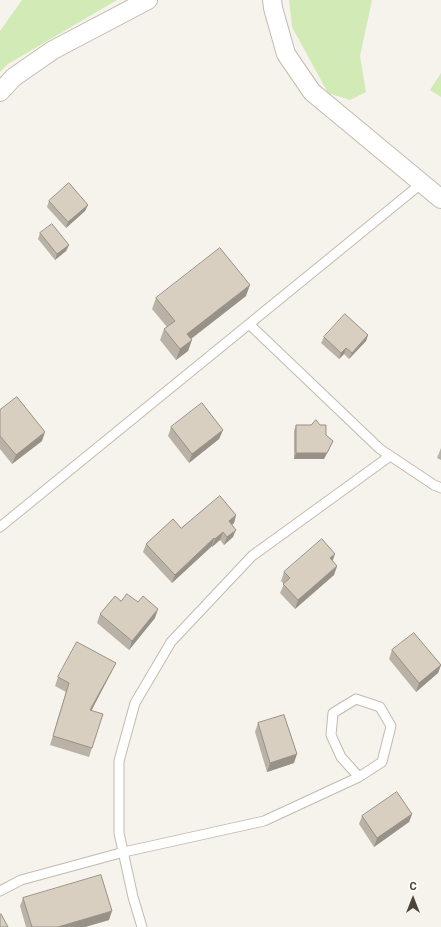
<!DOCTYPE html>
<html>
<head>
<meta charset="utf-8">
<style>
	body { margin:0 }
	#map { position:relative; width:441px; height:927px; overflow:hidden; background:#f6f3ec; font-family:Roboto,sans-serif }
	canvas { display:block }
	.north { position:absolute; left:393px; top:879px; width:40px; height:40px; -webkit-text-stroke:3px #fff; paint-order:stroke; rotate:0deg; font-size:11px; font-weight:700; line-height:16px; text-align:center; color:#4b4439 }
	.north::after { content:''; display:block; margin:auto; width:14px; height:18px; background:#4b4439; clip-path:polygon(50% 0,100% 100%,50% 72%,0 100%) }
</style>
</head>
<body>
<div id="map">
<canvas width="441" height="927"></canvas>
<div class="north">С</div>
</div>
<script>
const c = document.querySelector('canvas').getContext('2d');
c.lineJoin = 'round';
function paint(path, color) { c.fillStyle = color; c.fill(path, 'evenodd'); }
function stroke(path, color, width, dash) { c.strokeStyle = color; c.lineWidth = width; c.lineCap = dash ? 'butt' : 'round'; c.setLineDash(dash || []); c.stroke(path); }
paint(new Path2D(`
	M22,0H117L8,64L0,72V31Z
	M289,0H372L360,56L366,92L350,100L328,93L292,27Z
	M441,73V97L430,90Z`), '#d2eab5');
const lane = new Path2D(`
	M249,324L380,449L434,485L441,488
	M0,527L422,183
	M0,891L21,880L124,852L264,821L359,777L382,762L391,726L380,707L356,699L333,713L331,735L341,757L359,777
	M142,927L133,897L119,833V761L135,703L171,642L252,556L390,456`);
const street = new Path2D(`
	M272,0L273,8L286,54L312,92L441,199
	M0,92L14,77L53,50L148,0`);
stroke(lane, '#c2bbae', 11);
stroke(street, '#c2bbae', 20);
stroke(lane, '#fff', 9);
stroke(street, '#fff', 18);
paint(new Path2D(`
	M49,201L88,205L85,211L66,228L47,207Z
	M40,233L69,245L66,251L55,260L38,239Z
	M246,296L191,339L188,351L176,360L160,340L164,329L167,327L152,309L156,298Z
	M368,335L366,341L349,359L344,354L339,359L321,343L324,337Z
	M0,410L42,441L12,464L0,449Z
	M296,425L326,435L333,441L324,459H294V431Z
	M171,427L223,430L219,439L189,463L168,436Z
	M441,448V460L437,458Z
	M236,515L234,523L232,525L233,537L224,545L220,540L212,547V546L172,583L143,552L146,544L181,528Z
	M333,561L337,566L334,575L295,609L280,593L284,584L281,581L284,572Z
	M121,601L138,602L155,618L129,650L97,623L100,614Z
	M392,650L441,665L438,673L416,692L389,659Z
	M112,671L91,711L92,748L89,757L50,745L66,692L55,686L58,677Z
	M258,723L294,763L267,772L255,732Z
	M412,814L409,822L374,847L359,824L362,816Z
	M23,898L109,920L85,927H26L20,906Z`), '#bab2a6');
paint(new Path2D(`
	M88,205L85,211L66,228L68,222Z
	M69,245L66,251L55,260L57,254Z
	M250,285L246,296L183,345L187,334Z
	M368,335L366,341L349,359L352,353Z
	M192,340L188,351L176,360L180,349Z
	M346,348L344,354L339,359L341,353Z
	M223,430L219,439L189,463L192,454Z
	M45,432L42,441L12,464L16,455Z
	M333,441L324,459H294L296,453Z
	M236,515L234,523L226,529L229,521Z
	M236,530L233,537L224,545L227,537Z
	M223,532L220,540L212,547L215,539Z
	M214,538L212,546L172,583L175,575Z
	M335,554L332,563L330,558Z
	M337,566L334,575L295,609L298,600Z
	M158,609L155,618L129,650L132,641Z
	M116,663L112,671L87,719L90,710Z
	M441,665L438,673L416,692L419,683Z
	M297,754L294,763L267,772L270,763Z
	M412,814L409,822L374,847L377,838Z
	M112,911L109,920L85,927H58Z`), '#979187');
const building = new Path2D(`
	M69,183L88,205L68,222L49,201Z
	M52,224L69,245L57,254L40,233Z
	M220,248L250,285L187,334L192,340L180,349L164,329L175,321L156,298Z
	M345,314L368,335L352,353L346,348L341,353L324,337Z
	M17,397L45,432L16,455L0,436V410Z
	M202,403L223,430L192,454L171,427Z
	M316,420L320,425H326V435L333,441L327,453H296V425H311Z
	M220,496L236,515L229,521L236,530L227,537L223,532L215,539L214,538L175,575L146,544L173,519L181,528Z
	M322,539L335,554L330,558L337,566L298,600L283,584L290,578L284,572Z
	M127,594L138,602L143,596L158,609L132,641L100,614L115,596L121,601Z
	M414,633L441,665L419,683L392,650Z
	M77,642L116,663L90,710L103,714L92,748L53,736L69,683L58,677Z
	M284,715L297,754L270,763L258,723Z
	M397,792L412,814L377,838L362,816Z
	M101,875L112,911L58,927H32L23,898Z
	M1,914L8,927H0V915Z`);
paint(building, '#d8cfc1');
stroke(building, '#979187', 1);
</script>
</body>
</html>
